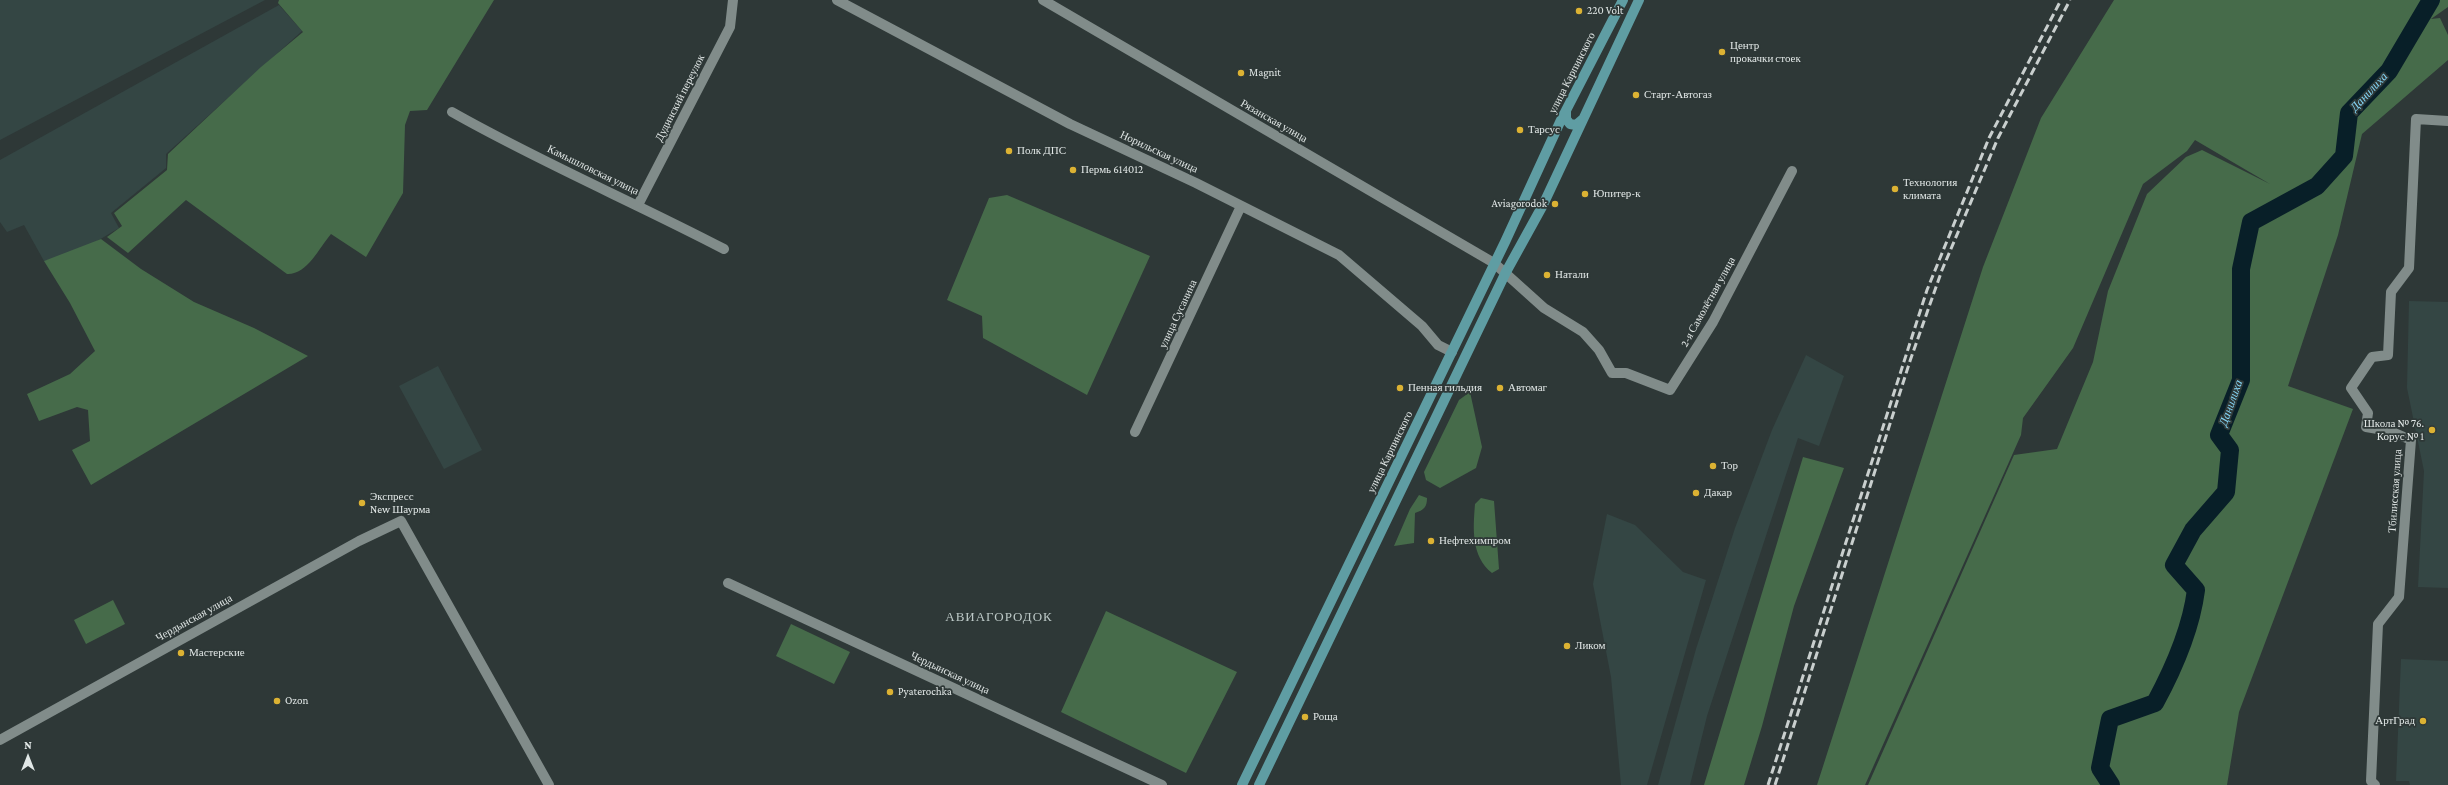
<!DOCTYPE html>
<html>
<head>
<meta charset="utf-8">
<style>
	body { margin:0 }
	#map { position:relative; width:2448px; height:785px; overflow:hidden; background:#2e3837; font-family:"Crimson Pro",serif }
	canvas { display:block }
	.north { position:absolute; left:8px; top:737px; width:40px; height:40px; -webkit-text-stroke:3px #2e3837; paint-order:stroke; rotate:0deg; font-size:11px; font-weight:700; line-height:16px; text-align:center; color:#e1e7e6 }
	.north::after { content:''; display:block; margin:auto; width:14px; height:18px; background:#e1e7e6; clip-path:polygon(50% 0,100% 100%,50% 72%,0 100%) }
</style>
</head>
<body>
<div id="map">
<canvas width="2448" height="785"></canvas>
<div class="north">N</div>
</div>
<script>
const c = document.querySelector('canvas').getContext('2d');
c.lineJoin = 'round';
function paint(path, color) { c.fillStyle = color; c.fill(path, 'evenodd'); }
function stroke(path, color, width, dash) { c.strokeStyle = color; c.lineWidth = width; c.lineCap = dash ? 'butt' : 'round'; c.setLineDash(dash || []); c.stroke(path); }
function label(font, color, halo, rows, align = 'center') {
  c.font = font + ' "Crimson Pro",serif'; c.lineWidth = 3.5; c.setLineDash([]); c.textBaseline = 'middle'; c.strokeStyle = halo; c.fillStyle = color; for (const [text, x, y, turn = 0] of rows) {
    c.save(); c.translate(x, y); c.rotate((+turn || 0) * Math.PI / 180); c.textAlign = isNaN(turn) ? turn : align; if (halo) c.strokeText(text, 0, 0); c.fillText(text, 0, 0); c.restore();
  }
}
paint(new Path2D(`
	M0,0H265L0,140Z
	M279,5L302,31L166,154V168L111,213L119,228L77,253L44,261L24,225L7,232L0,222V160Z
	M2409,301L2448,302V588L2418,587L2424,471L2407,388Z
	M1806,355L1844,376L1819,446L1798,438L1707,716L1690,785H1658L1696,649L1735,528L1772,430Z
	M438,366L482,450L444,469L399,386Z
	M1607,514L1635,525L1683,572L1706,580L1647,785H1621L1611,677L1593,584Z
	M2401,659L2448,661V785H2410L2409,781H2396Z`), '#344644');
paint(new Path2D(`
	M279,0H494L427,110L410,111L405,125L403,193L366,257L331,234C319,248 307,275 287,274L186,200L128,253L107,237L122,226L114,213L167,170L168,154L261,67L303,32L278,3Z
	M2114,0H2448V7L2431,19L2440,18L2448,35V60L2362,134L2338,235L2288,386L2353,409L2239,712L2227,785H1868L2014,455L2057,449L2093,362L2108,291L2147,194L2186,157L2202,150L2270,184L2195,140L2187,151L2143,184L2073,348L2023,418L2021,435L1865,785H1817L1983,267L2041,118Z
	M1007,195L1150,256L1087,395L983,338L982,316L947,300L989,198Z
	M101,239L141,269L194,302L254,328L308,356L91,485L72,450L90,441L88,410L77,407L39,421L27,394L70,374L95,351L70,303L44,261Z
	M1470,392L1482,447L1476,468L1440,488L1426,480L1424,472L1459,400Z
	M1803,457L1844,468L1794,606L1762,726L1744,785H1704Z
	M1419,495L1427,498C1427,507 1424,510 1415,513L1414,543L1394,546L1410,509Z
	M1481,498L1494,501L1499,569L1492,573C1471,556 1473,529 1475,504Z
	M113,600L125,624L86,644L74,620Z
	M1106,611L1237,672L1186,773L1061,712Z
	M791,624L850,652L834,684L776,656Z`), '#466b4a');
stroke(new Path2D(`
	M2111,785L2100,768L2110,719L2155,703C2174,668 2191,629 2196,590L2174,565L2193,530L2226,492L2230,450L2219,435L2241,380V269L2251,222L2317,186L2344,156L2349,113L2389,71L2431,0`), '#081f28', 18);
stroke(new Path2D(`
	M837,0L1070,124L1196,183L1339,255L1422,326L1438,345L1452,352
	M1043,0L1494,263L1544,308L1583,332L1599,350L1612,373H1626L1670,390L1713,322L1792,171
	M452,112C540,162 634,202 724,249
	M638,205L730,27L733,0
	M1135,432L1241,206
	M728,583L1162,785
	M0,740L359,541L401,521L549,785
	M2375,785L2371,781L2378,624L2399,597L2411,440L2390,431L2366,427L2368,413L2351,388L2372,357L2388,355L2391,292L2409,268L2416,119L2448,121`), '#818c8a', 10);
stroke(new Path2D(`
	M1566,111V119L1570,124L1576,125L1583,119
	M1242,785L1505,242L1560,122L1623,0
	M1259,785L1506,272L1543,205L1639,0`), '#5f9da3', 10);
stroke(new Path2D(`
	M1768,785L1927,290L1989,138L2061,0
	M1775,785L1910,361L1942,270L1998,138L2070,0`), '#c9cfce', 3, [8, 4]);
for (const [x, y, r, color] of [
	[1579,11,4,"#dcb233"],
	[1722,52,4,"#dcb233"],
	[1241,73,4,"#dcb233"],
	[1636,95,4,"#dcb233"],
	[1520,130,4,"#dcb233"],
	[1009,151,4,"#dcb233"],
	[1073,170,4,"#dcb233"],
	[1895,189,4,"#dcb233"],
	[1585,194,4,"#dcb233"],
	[1555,204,4,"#dcb233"],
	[1547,275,4,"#dcb233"],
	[1400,388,4,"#dcb233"],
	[1500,388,4,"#dcb233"],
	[2432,430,4,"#dcb233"],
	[1713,466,4,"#dcb233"],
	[1696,493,4,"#dcb233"],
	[362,503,4,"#dcb233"],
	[1431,541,4,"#dcb233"],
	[1567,646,4,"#dcb233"],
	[181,653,4,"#dcb233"],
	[890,692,4,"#dcb233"],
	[277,701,4,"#dcb233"],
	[1305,717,4,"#dcb233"],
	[2423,721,4,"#dcb233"]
]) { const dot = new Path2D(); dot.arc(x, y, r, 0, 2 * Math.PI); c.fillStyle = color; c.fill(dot); stroke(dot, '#2e3837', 1.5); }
label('11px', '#e1e7e6', '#2e3837', [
	["220 Volt",1587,11],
	["Центр",1730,46],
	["прокачки стоек",1730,59],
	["Magnit",1249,73],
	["Старт-Автогаз",1644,95],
	["Тарсус",1528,130],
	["Полк ДПС",1017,151],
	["Пермь 614012",1081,170],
	["Технология",1903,183],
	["климата",1903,196],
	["Юпитер-к",1593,194],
	["Aviagorodok",1547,204,"right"],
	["Натали",1555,275],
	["Пенная гильдия",1408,388],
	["Автомаг",1508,388],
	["Школа № 76.",2424,424,"right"],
	["Корус № 1",2424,437,"right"],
	["Тор",1721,466],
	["Дакар",1704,493],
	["Экспресс",370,497],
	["New Шаурма",370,510],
	["Нефтехимпром",1439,541],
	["Ликом",1575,646],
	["Мастерские",189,653],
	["Pyaterochka",898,692],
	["Ozon",285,701],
	["Роща",1313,717],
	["АртГрад",2415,721,"right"]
], 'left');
label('11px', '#e1e7e6', '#2e3837', [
	["улица Карпинского",1572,73,-63],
	["Дудинский переулок",680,98,-63],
	["Рязанская улица",1274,121,30],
	["Норильская улица",1159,152,25],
	["Камышловская улица",593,170,26],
	["2-я Самолётная улица",1708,302,-61],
	["улица Сусанина",1178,314,-65],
	["улица Карпинского",1390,452,-64],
	["Тбилисская улица",2395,491,-86],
	["Чердынская улица",194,618,-29],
	["Чердынская улица",950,673,25]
]);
label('italic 12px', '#84d5f6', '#2e3837', [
	["Данилиха",2369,92,-47],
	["Данилиха",2231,403,-70]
]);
c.letterSpacing = '1px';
label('13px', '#bdc9c7', '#2e3837', [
	["АВИАГОРОДОК",999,617]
]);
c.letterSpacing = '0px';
</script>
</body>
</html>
